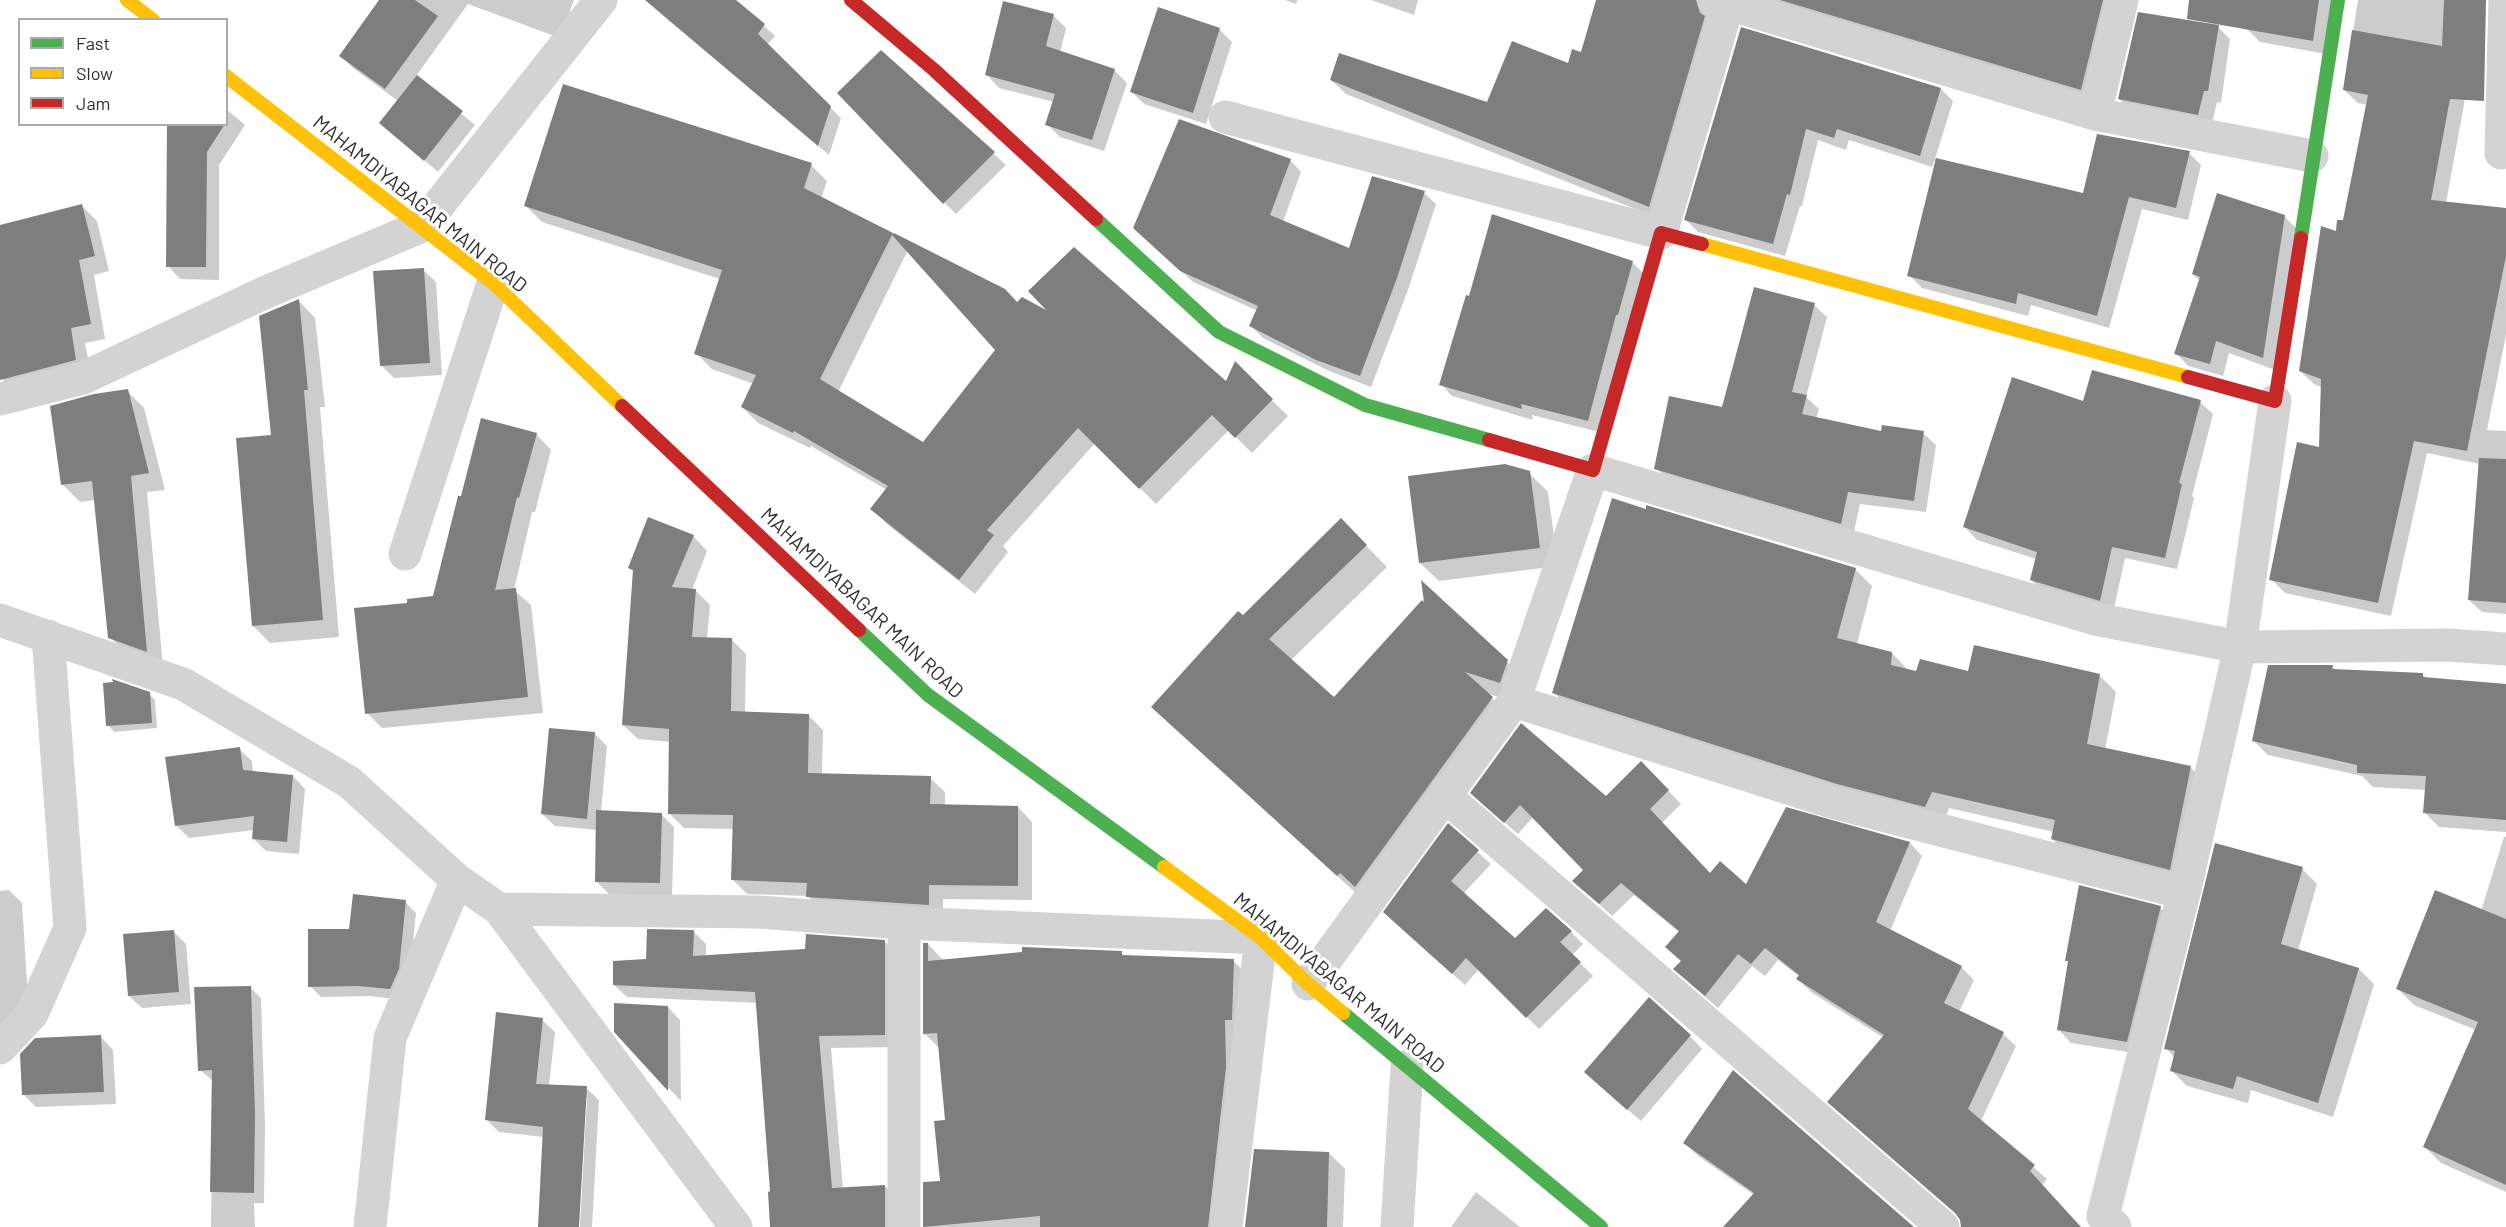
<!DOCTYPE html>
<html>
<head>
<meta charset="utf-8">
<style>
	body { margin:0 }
	#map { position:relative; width:2506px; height:1227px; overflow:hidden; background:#fff; font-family:Barlow,sans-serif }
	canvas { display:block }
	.legend { position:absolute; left:18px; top:18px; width:210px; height:108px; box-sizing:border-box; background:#fff; border:2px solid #ababab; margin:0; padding:8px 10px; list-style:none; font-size:18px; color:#2e2e2e }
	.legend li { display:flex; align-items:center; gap:12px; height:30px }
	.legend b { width:30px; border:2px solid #ababab }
</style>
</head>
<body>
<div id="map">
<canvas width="2506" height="1227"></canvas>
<ul class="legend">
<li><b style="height:8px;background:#4caf50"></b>Fast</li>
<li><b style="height:8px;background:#ffc107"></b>Slow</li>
<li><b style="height:8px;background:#c62828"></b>Jam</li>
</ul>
</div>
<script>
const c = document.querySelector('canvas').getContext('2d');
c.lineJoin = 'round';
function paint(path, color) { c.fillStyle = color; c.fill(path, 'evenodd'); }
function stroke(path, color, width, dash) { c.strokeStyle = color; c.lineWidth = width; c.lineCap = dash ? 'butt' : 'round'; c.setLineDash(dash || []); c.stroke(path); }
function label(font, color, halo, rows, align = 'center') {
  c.font = font + ' Barlow,sans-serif'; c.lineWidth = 6; c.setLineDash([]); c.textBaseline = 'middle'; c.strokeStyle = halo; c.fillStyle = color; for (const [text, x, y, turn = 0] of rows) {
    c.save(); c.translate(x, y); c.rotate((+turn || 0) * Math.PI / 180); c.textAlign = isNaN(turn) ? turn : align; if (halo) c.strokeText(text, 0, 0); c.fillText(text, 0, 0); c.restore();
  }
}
paint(new Path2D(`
	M381,0H574L560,38L468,4L416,76L475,125L438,172L381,123L398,101L353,68L341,56Z
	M661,0H734L764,26L775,36L767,45L841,118L829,155L666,18L655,7Z
	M1285,0H1297L1296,4Z
	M1371,0H1418L1414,15Z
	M1598,0H1716L1663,220L1346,94L1331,80L1488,104L1569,65L1582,54Z
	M1756,0H2124L2095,104Z
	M2252,0H2339L2326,54L2260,42L2247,29Z
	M2358,0H2483L2446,203L2506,209V335L2487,430L2506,431V614L2482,612L2469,600L2480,464L2427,453L2391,616L2285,593L2271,579L2321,449L2323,388L2314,384L2300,371L2337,233L2344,222L2367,105L2358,103L2344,90Z
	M1053,15L1066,28L1060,53L1114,70L1127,83L1104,151L1060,137L1047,124L1054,102L999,88L987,75Z
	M2218,27L2230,39L2221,103L2217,102L2211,127L2132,111L2119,99Z
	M1219,29L1232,42L1206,124L1144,104L1132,92Z
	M1742,29L1941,89L1953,101L1935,159L2084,195L2189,153L2201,165L2188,220L2142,209L2109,328L2031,305L2028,316L1922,288L1909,275L1937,162L1934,161L1932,167L1849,140L1846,150L1818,140L1802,206H1800L1785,256L1698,232L1686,220Z
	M881,52L1006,165L956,214L944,202Z
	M226,109L245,125L219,165V280L180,279L168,266L169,124H226Z
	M1290,160L1301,172L1283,222L1350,250L1424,193L1436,204L1408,290L1371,387L1329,371L1263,338L1251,326L1258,311L1193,282L1147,239Z
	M811,165L827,181L821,199L892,234L1017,303L1052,314L1227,384L1235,364L1288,416L1252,453L1229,430L1156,504L1095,443L1003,546L1008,552L975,594L888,525L872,509L887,490L811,446L810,448L758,423L742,407L754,384L712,369L696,353L720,279L542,222L526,206ZM908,250L997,350L923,443L838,392Z
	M81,205L97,221L109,271L94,275L105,339L85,343L91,375L17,394L2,379L0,368V226Z
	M2284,216L2297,229L2275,370L2229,353L2223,376L2188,366L2176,353L2200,281L2193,274Z
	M1632,262L1644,274L1599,432L1532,415L1533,420L1452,396L1441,384Z
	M423,270L436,282L442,375L394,378L381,365Z
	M298,300L315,318L325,407H320L339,637L270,643L253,626L273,436Z
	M1814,305L1827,317L1806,397L1819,409L1816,419L1882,433H1923L1936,445L1926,512L1860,504L1853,536L1669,481L1656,468L1723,409Z
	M127,391L144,408L165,490L147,492L163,667L127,654L110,637L95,500L80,502L63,485Z
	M2200,402L2213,414L2192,496L2194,498L2177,569L2125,558L2113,613L2044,592L2031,580L2036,559L1977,540L1965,527L2085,403Z
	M536,434L551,450L535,512H532L514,590L531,605L543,713L382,728L367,713L409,604L434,597L462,498Z
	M1529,473L1548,492L1558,566L1439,581L1420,563Z
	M1341,520L1387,567L1291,660L1334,700L1507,662L1529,683L1522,704L1486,693L1514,720L1359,896L1153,707Z
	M693,536L707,551L692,590H695L710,605L707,638L731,639L746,654L745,713L808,715L823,730L822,775L930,778L945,792V806L1018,807L1032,822V900L943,899V919L823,911L808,896L747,894L732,879L734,829L684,828L669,813L670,742L638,739L623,725L634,572L629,568Z
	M1855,569L1872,586L1857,644L1892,653L1909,671L2099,675L2116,692L2105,750L2190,767L2208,784L2187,886L2069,856L2052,839L2054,832L1949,808L1943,823L1571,710L1554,693Z
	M2332,666L2337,671L2423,675L2427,679L2506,685V832L2439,827L2424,812L2426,790L2373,787L2362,776L2268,755L2254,741Z
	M149,694L155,700L157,728L114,732L108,725Z
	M594,733L607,746L601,812L661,814L674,827L672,896L609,894L596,881L597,830L555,826L542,814Z
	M239,749L252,761L253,772L293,776L305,789L299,854L266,851L253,838L254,830L189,838L176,825Z
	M1641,763L1681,804L1662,823L1711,874L1746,886L1787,809L1910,843L1922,856L1890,931L1961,967L1974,980L1959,1012L2003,1034L2016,1046L1981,1121L2047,1179L2042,1185L2080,1227H1963L1962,1220L1884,1038L1811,992L1798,979L1800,977L1778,960L1765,976L1752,966L1718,1008L1688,982L1682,961L1680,933L1634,895L1612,916L1574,881L1585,870L1533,817L1518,834L1485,806L1606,798Z
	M1448,826L1491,864L1463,894L1515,940L1571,932L1583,944L1572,955L1593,976L1539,1029L1479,969L1465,985L1398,925Z
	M2504,837H2506V1192L2441,1163L2425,1147L2476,1030L2414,1005L2398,989L2481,911Z
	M2302,869L2317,884L2298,951L2359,969L2374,984L2333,1117L2251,1090L2248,1103L2187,1086L2172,1071L2175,1058L2166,1048Z
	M9,890L22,903L29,1015L0,1024V891Z
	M405,902L416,913L409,981L401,1000L370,996L321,997L310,986L351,931Z
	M2161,908L2173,921L2140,1054L2071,1043L2059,1030L2069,962L2067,960Z
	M173,931L186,944L191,1004L142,1008L129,996Z
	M694,932L706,944V956L807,950L885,942L897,955V1047L831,1048L843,1189L885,1186L897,1199L898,1227H771L772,1193L758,1003L627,997L614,985L647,960Z
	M928,944L943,960L1121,952L1125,957L1233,961L1249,976L1224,1227H925L942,1183L947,1122L940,1049L924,1033Z
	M250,987L261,998L265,1126L264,1203H254L255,1227H211L213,1081L200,1070Z
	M668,1007L680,1020L681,1101L615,1031Z
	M542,1020L555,1032L549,1086L586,1088L599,1100L592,1227H580L587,1097H584L577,1227H540L544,1137L499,1132L486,1119Z
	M1690,1036L1702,1049L1641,1121L1599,1085Z
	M101,1037L113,1050L116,1104L36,1107L23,1094Z
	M1685,1143L1912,1227H1738L1754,1195L1698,1156Z
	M1329,1153L1345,1169L1343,1227H1246Z
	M1476,1192L1520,1227H1451Z`), '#0003');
paint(new Path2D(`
	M379,0H415L438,16L385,89L339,56Z
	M645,0H736L765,24L758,34L831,106L818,146Z
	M1596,0H1696L1700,13L1705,16L1649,207L1330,80L1339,53L1487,102L1512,41L1568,63L1572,49L1581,52Z
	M1780,0H2103L2081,90Z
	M2189,0H2319L2313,41L2187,19Z
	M2444,0H2486L2484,101L2450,99L2431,200L2506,208V256L2467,451L2414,441L2378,603L2269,580L2297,442L2319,447L2321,379L2299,371L2321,226L2336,231L2337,220H2343L2368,95L2343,90L2352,30L2442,46Z
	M1003,1L1054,14L1046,46L1115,69L1092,140L1045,125L1055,94L985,75Z
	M1158,7L1220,28L1193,113L1130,92Z
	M2138,12L2219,25L2208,91H2204L2198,115L2118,99Z
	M1741,27L1941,88L1920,156L1837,129L1834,138L1806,129L1790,195L1787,194L1773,244L1684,220Z
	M881,50L995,152L943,204L837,93Z
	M417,75L463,111L424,161L379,123Z
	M563,84L812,163L804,188L893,233L892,235L894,233L1005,289L1017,302L1022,297L1046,310L1028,291L1074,247L1226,381L1235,361L1273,399L1235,438L1212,415L1139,489L1078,428L987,530L994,535L959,580L870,509L888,486L794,431L793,433L741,407L756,375L694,354L722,270L524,206ZM892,235L995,350L923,442L820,379Z
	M1179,119L1291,159L1270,215L1349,248L1372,176L1425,191L1397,278L1360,376L1316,360L1249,326L1258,306L1180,271L1133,228Z
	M167,124H225L207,152L206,267H166Z
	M2097,134L2190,151L2176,208L2129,197L2097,316L2018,293L2016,304L1907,276L1936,158L2083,193Z
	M2217,193L2285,215L2263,358L2216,341L2210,364L2174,354L2200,277L2192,274Z
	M82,204L95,256L79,260L91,324L71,328L76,360L0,380V225Z
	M1492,214L1633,261L1618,315H1616L1588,421L1521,404L1522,409L1439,385L1466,295L1469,296Z
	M424,268L430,363L380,366L373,271Z
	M1754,287L1815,303L1792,392L1807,395L1802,414L1881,431L1882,425L1924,431L1914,501L1848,492L1841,524L1654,469L1669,396L1722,407Z
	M299,299L308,390H304L323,620L252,626L236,438L271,435L259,316Z
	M2092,370L2201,400L2179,483L2182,484L2165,558L2112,547L2100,601L2030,580L2037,552L1963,527L2012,377L2083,401Z
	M128,389L149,473L131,476L147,652L108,638L92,481L61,485L50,406L94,394Z
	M481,418L537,433L519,498L517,497L495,590L516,588L528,697L365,714L354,608L407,603V599L433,596L458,496H461Z
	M2479,458L2506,459V603L2468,600Z
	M1505,464L1530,471L1540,548L1419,563L1408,476Z
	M1612,498L1646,509V505L1856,568L1837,638L1892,652L1891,665L1916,671L1920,659L1968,671L1974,645L2100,674L2087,744L2191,766L2170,870L2051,839L2055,820L1932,792L1925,807L1837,784L1552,693Z
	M648,517L694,535L672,587L696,589L692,637L732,638L731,711L809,714L808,773L931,776L930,804L1018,806V886L929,885V905L806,897L807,883L731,880L733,815L668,814L669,729L622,725L633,570L628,568Z
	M1341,518L1367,545L1269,639L1334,697L1422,600L1424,602L1421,580L1508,660L1500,683L1465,672L1493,697L1355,887L1340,873L1337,876L1151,707L1238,611L1243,615Z
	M2268,665H2333L2332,669L2423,673V677L2506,684V820L2423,813L2426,776L2357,773V765L2252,741Z
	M112,679L150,692L152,723L106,726L103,683L113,682Z
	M1521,723L1606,796L1641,761L1669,790L1650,809L1710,873L1720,861L1746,884L1786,807L1910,842L1876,922L1962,966L1944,1003L2004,1032L1968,1109L2035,1165L2030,1171L2081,1227H1961L1960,1220L1955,1213L1827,1102L1884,1035L1796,979L1799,975L1765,948L1751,964L1738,954L1705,996L1673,969L1681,961L1665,947L1679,931L1621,883L1599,904L1572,881L1583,870L1520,805L1504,823L1470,793Z
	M549,728L595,732L587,819L541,814Z
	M240,747L243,770L293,775L287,842L252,839L254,816L175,826L165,757Z
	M596,810L662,813L660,883L595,882Z
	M1448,823L1479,850L1451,881L1515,938L1546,908L1572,931L1560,942L1581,962L1526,1018L1466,958L1452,974L1383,912Z
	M2215,843L2303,867L2281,944L2359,968L2318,1103L2237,1076L2233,1089L2170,1071L2175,1051L2164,1049Z
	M2079,885L2161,906L2127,1042L2057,1030L2068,961H2065Z
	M2435,890L2506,919V1185L2423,1147L2478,1022L2396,989Z
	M353,894L406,900L399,969L390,989L358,986L308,987V929H349Z
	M647,929L694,930L693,956L805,949L806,934L885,940V1035L819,1036L832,1188L885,1185V1227H770L768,1192L770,1191L755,992L613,985V961L646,959Z
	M174,930L179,992L128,996L123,934Z
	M923,943H928V961L1022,952V947L1122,951V955L1234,959L1232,1020H1225L1226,1067L1208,1227H1040V1216L923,1227V1182L940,1181L934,1121L945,1120L937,1033L923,1034Z
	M251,986L255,1114L254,1193L210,1192L212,1070L198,1071L194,987Z
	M1649,997L1691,1035L1627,1110L1584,1072Z
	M614,1003L668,1006V1091L614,1032Z
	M496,1012L543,1018L536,1084L587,1086L579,1227H538L543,1127L485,1120Z
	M101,1035L104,1092L22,1095L20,1054L35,1038Z
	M1733,1070L1914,1227H1723L1754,1193L1683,1143Z
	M1254,1149L1329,1152L1327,1227H1245Z`), '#7e7e7e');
stroke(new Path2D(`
	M1729,0L1728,4L2095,114L2312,156
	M2095,114L2122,0
	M1225,117L1661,233L1728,4L1714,0
	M2501,153L2505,0
	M0,399L83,378L264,293L422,226L601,0
	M405,554L493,283
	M0,620L183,684L349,782L457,880L499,909L759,912L904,923L1261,938L1226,1227
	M1514,701L1832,802L2184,893L2103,1216L2115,1227
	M1445,796L1943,1227
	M2184,893L2240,647L2275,401
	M499,909L736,1227
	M904,923V1227
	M1308,984L1514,701L1593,470L2095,619L2240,647L2448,645L2506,649
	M0,1048L32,1014L70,928L48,636
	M370,1227L390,1038L457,880
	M1397,1227L1407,1066`), '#d3d3d3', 33);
stroke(new Path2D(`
	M1096,219L1219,332L1365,405L1489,440
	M2301,238L2338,0
	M859,630L928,695L1164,867
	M1343,1013L1601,1227`), '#4caf50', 14);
stroke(new Path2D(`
	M127,0L153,20
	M226,76L493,283L622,406
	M1702,244L2188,377
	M1164,867L1261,938L1308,984L1343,1013`), '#ffc107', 14);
stroke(new Path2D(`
	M851,0L933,69L1096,219
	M2188,377L2275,401L2301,238
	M622,406L859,630
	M1489,440L1593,470L1661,233L1702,244`), '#c62828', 14);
label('20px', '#2e2e2e', '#fff', [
	["MAHAMDIYABAGAR MAIN ROAD",420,204,39],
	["MAHAMDIYABAGAR MAIN ROAD",862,603,43],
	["MAHAMDIYABAGAR MAIN ROAD",1339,983,40]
]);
</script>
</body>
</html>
